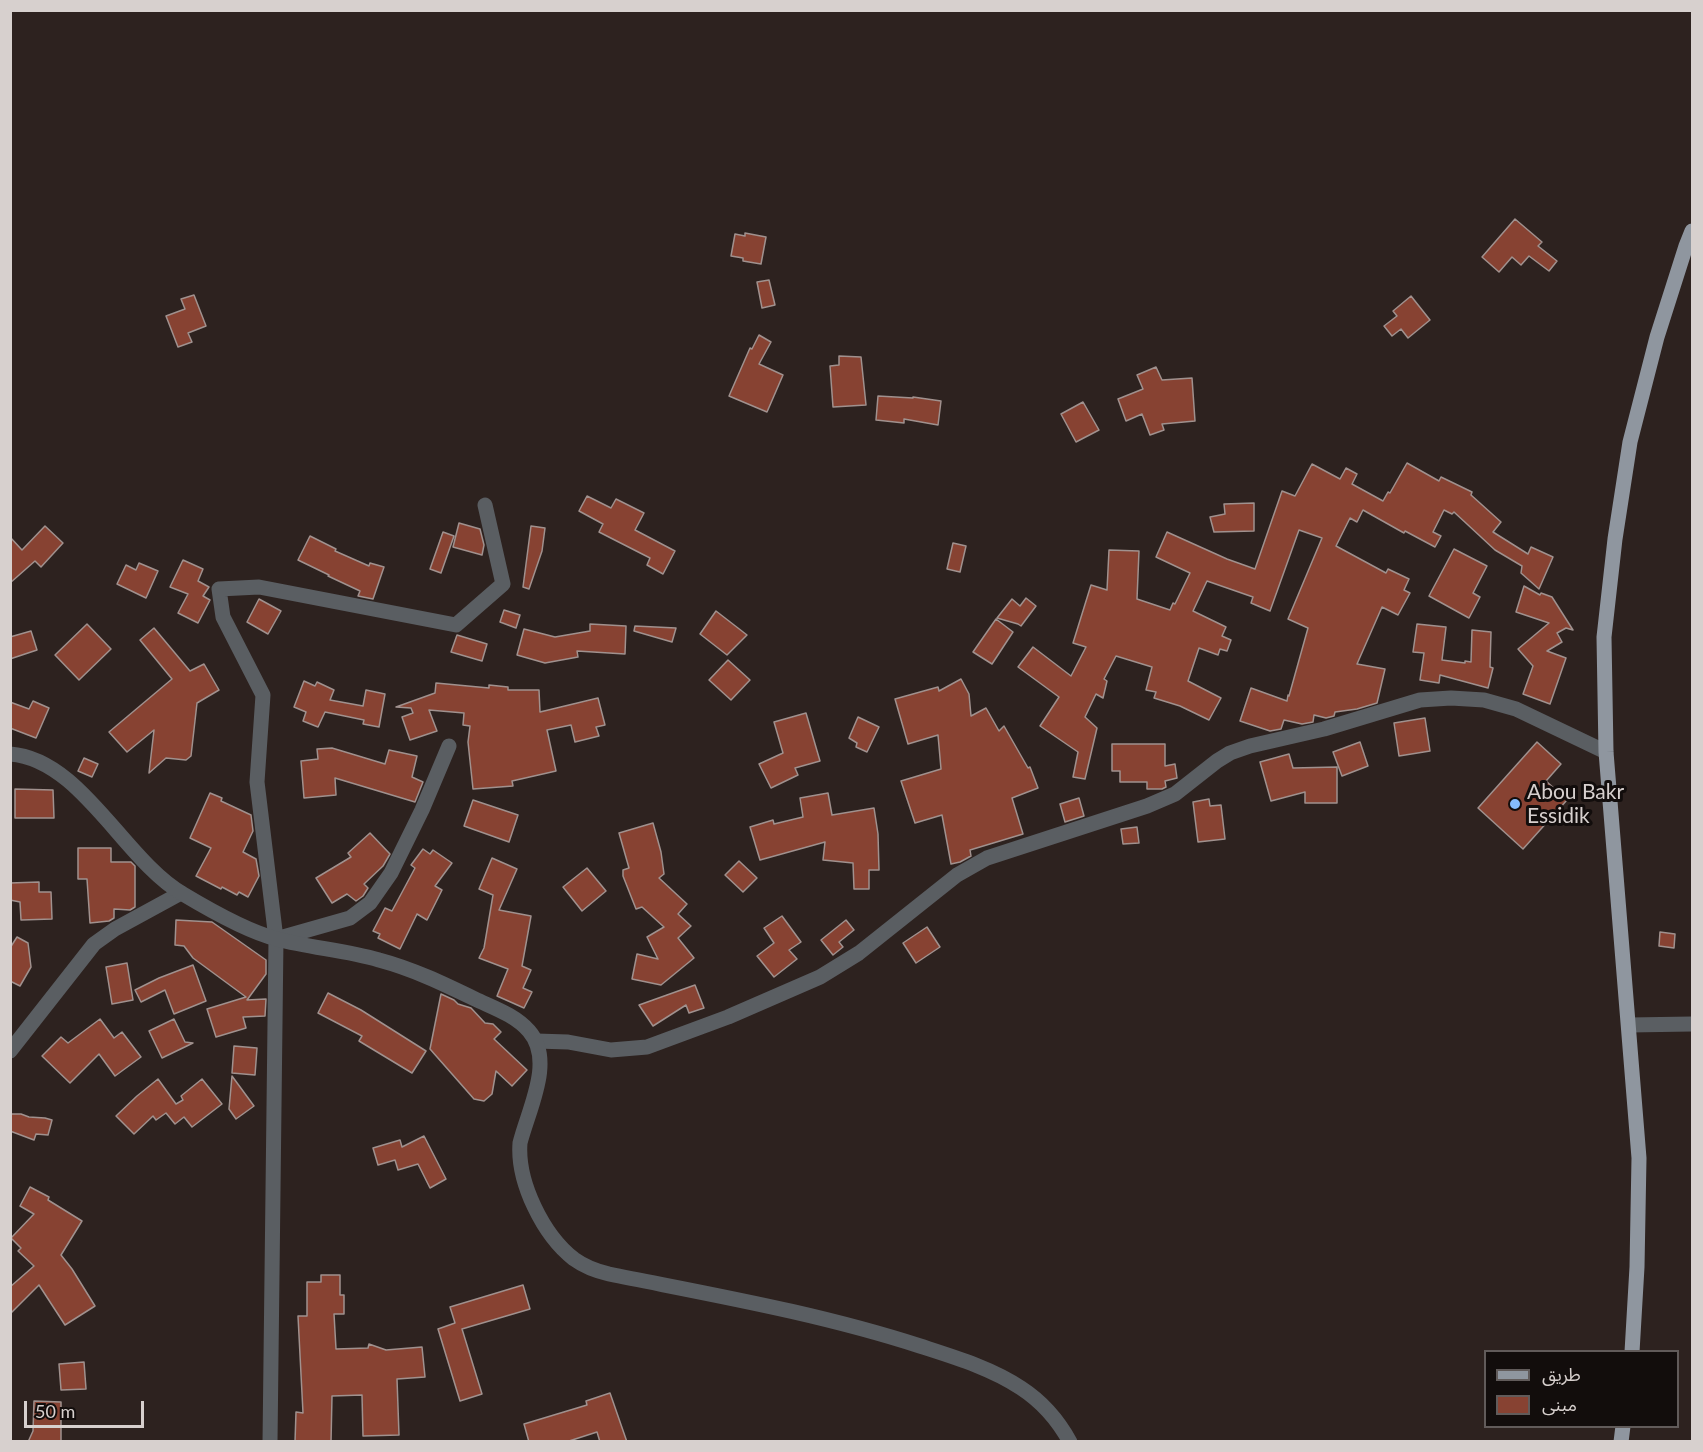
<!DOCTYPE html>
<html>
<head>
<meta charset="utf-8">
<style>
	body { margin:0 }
	#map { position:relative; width:1703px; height:1452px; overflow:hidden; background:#2d221f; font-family:Lato,"Noto Sans Arabic",sans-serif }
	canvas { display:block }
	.frame { position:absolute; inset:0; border:12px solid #d7d0ce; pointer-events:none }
	.legend { position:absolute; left:1484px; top:1350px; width:195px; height:78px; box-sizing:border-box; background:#120d0c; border:2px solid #615b5a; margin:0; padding:8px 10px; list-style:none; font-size:18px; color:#d7d0ce }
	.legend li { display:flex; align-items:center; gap:12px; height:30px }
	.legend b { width:30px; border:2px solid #615b5a }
	.scale { position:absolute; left:24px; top:1401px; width:120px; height:27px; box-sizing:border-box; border:3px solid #d7d0ce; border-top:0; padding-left:8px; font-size:18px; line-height:21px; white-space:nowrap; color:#d7d0ce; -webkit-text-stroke:4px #120d0c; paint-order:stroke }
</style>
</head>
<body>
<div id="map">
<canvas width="1703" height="1452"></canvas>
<div class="frame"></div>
<ul class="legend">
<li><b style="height:8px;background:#8f969f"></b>طريق</li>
<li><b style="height:16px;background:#874232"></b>مبنى</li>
</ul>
<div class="scale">50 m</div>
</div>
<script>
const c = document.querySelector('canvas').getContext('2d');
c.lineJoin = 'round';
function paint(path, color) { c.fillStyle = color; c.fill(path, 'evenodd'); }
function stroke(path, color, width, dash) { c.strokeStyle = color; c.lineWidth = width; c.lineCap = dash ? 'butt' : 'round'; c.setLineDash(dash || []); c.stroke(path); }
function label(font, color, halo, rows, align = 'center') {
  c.font = font + ' Lato,sans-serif'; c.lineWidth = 6; c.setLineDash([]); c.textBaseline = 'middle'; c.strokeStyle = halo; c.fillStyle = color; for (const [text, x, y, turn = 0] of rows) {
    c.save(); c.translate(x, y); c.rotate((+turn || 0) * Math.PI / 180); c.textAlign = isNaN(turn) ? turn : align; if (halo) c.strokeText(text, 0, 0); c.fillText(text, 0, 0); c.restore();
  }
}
const building = new Path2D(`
	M1515,219L1542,242L1538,246L1557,261L1549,271L1529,256L1521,265L1512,257L1499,272L1482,257Z
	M745,233L766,237L761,264L743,261V258L731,256L735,234L745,236Z
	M769,280L775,305L762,308L757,282Z
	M194,295L206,326L188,333L192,342L178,347L166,316L185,309L181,299Z
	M1411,296L1430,320L1408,338L1401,329L1392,336L1384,326L1397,316L1393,311Z
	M759,335L771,342L759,364L783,375L767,412L729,396L750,348L752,349Z
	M839,356L861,357L866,405L833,407L830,366L839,365Z
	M1156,367L1162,380L1192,378L1195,421L1162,424L1164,430L1150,435L1142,414L1126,421L1118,399L1143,389L1137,375Z
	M878,396L913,398V397L941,401L938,425L904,419V423L876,420Z
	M1083,402L1099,430L1076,442L1061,414Z
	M1407,463L1439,481L1441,477L1472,492L1471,495L1501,522L1493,532L1528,554L1531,547L1553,557L1539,589L1521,573L1522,566L1495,550L1454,512L1452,514L1444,510L1433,532L1441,536L1435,547L1405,531L1404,533L1363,510L1357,522L1350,518L1336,546L1386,573L1388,569L1409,579L1404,590L1410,593L1398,615L1382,607L1357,664L1385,669L1377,703L1357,709L1335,712L1334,716L1326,718L1314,715L1313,722L1302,724L1284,720L1281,729L1270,731L1240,721L1251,688L1287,701L1288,695L1289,696L1308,628L1288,619L1322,538L1299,530L1270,611L1251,603L1253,597L1207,581L1193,611L1226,627L1222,636L1231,640L1227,651L1220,649L1218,655L1199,648L1188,681L1221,698L1209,720L1180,706L1154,698L1156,692L1146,690L1152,667L1116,656L1104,679L1107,681L1103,698L1096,694L1085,717L1097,728L1085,779L1073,777L1078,752L1040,726L1059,697L1018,667L1033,647L1071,676L1086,647L1073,643L1091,585L1107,590L1109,550L1139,551L1137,599L1170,610L1173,603L1175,604L1190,573L1156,557L1167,532L1227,559L1255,569L1282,491L1295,496L1312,464L1340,479L1346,468L1357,474L1352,484L1383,501L1388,492L1390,493Z
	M587,496L611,508L616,499L644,513L635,530L675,551L663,574L647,565L650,558L599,532L603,524L579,511Z
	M1254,503V531L1214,532L1210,517L1225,514L1224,504Z
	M459,523L480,529L484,545L482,555L453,547Z
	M45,526L63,543L41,567L35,561L10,583V537L22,550Z
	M531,526L545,528L542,551L529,589L523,587Z
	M443,532L454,536L441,573L430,569Z
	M310,536L336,549L335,551L369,566L370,563L384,567L373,599L358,596L360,591L328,576L329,575L298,560Z
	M953,543L966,546L960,572L947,569Z
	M1454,549L1487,566L1473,593L1480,597L1469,618L1429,596Z
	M183,560L203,569L198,581L209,587L203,596L210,600L198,623L178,613L188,594L170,587Z
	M139,563L158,571L146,598L117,584L126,565L136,570Z
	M1524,586L1540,595L1541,593L1552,597L1573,630L1566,628L1557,633L1562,642L1547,651L1566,658L1550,704L1523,694L1533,666L1518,649L1549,623L1516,612Z
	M1026,598L1036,606L1021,626L1018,624L997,618L1012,599L1020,606Z
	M259,599L281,611L268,634L247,622Z
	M504,610L520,615L516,628L500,622Z
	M716,611L747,635L727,655L700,634Z
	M996,619L1013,632L992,664L973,652Z
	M87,624L111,649L79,680L55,655Z
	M590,624L626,626L625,654L577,651L578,657L545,663L517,655L524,629L555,637L590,631Z
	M1417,624L1446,627L1442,660L1465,663V661L1471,662L1472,630L1491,632L1490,667L1493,668L1488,688L1440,675L1439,683L1420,680L1424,653L1413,652Z
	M635,626L676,628L672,642L634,631Z
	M154,628L190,671L204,664L219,690L197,703L191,756L186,760L166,758L149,773L154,730L127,752L109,732L172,679L140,640Z
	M31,631L37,650L10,659V637Z
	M457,635L487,644L482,661L451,652Z
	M728,660L750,680L731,700L709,680Z
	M961,679L969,694L971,716L986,708L999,731L1004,726L1028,768L1030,767L1038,788L1012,798L1023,834L970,850L971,856L960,862L951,864L942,815L915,823L901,781L941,769L938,735L908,744L895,699L938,687L939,691Z
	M304,681L315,686L317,682L334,690L330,700L363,706L366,690L385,694L379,727L363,724L364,720L325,712L318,727L303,721L306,712L294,707Z
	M436,683L489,688V685L508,687V690H539L540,712L598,698L605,725L596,727L599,736L575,742L571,725L547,730L556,771L512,781L513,786L473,789L468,742L470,726L463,725L464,713L429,710L437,731L410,740L402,717L413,713L411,708L396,707L435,693Z
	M33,701L49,708L36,738L10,728V702L29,709Z
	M806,713L820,761L795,768L798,775L771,788L759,764L783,753L774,722Z
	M858,717L879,727L867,752L856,747L857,743L849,738Z
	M1425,718L1430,751L1399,756L1394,723Z
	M1360,742L1368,766L1342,776L1333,752Z
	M1537,742L1561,764L1546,781L1567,800L1523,849L1478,808Z
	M1112,744H1165V766L1175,764L1177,778L1165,781L1166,787L1162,789H1147V782H1120V771H1112Z
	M332,748L385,764L389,750L417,756L412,777L423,782L415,802L335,778L336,795L304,798L301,761L318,759L317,749Z
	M1289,754L1293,768L1337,767V803H1305V792L1271,801L1260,762Z
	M84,758L98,764L92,777L78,771Z
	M15,789L53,790L54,818H15Z
	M210,793L222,798L221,801L251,815L253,831L243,852L256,859L259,876L248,897L239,892L237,895L222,887L221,889L196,876L211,848L190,838Z
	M828,793L832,815L874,808L878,834L879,870H869V889H854L853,863L823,860L825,842L760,860L750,827L773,820L774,824L803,817L800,798Z
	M1079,798L1084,816L1065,822L1060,804Z
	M1209,799L1210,806L1221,805L1225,839L1198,842L1193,802Z
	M473,800L518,815L509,842L464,826Z
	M653,823L661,852L664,874L659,878L687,904L678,914L691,926L678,938L694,958L661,985L632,979L637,954L658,959L647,937L664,927L642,907L636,909L623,876V870L629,868L619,833Z
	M1137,827L1139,843L1123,844L1121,829Z
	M370,833L390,854L383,866L364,884L368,888L363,896L356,901L347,894L332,903L316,878L351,857L348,853Z
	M78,848H111V862H131L135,866V907L130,910L114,909V918L109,921L90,923L87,879H78Z
	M423,849L430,854L433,850L452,863L435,886L442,890L427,920L417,914L400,949L378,938L380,934L373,931L385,908L392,911L415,868L411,865Z
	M492,858L517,869L499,910L531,916L522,966L531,970L523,988L532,992L524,1008L497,996L508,969L479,958L484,948L493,895L479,889Z
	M739,861L757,878L743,892L725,875Z
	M587,868L606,891L582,911L563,887Z
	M39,882V892H51L52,919L21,920L20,902L10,900V883Z
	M782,916L801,942L789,950L797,959L774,977L757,956L774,943L764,928Z
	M176,920L212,922L266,960V974L247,1000L266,999L265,1016L243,1017L246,1028L216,1037L207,1009L246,997L193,958L184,946L175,945Z
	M846,920L854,930L839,942L843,947L833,955L821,940Z
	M927,927L940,947L916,963L903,943Z
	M1660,932L1675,934L1674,948L1659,946Z
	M17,937L28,943L31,967L20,986L10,981V948Z
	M127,963L133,1000L112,1004L106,967Z
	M193,965L206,1001L174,1014L165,990L141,1002L135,990L159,978Z
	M695,985L704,1008L689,1013L686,1005L653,1026L639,1005Z
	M328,993L361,1010L426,1051L412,1073L359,1041L362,1036L318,1013Z
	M441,994L454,1000L458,1004L471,1008L485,1023L493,1024L501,1032L494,1039L527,1070L512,1086L496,1071L492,1094L484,1101L474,1099L430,1049Z
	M100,1019L114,1038L122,1032L141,1057L115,1076L99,1054L70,1083L42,1056L61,1037L68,1043Z
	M174,1019L185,1042L193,1043L162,1058L149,1031Z
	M234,1046L257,1048L255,1075L232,1073Z
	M232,1076L254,1106L236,1119L229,1109Z
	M158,1079L176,1104L183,1100L181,1096L202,1079L222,1104L192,1127L184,1117L175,1124L166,1113L156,1120L153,1116L134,1134L116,1116L137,1096Z
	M10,1114H21L29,1117L45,1118L52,1120L48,1135L36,1134L34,1140L10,1131Z
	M424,1136L446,1179L430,1188L418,1164L398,1170L395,1160L378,1165L373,1148L400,1140L402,1147Z
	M30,1187L49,1197L48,1200L82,1221L61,1255L72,1269L95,1306L65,1325L39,1285L10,1314V1287L34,1266L18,1251L21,1248L11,1238L34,1214L20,1206Z
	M321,1275H340V1295H344V1314H334L336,1349L368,1348L369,1344L386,1350L422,1347L425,1377L397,1379L399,1435L363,1436L362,1395L332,1396L331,1442H295L296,1412L303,1413L298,1316H307V1282H321Z
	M523,1285L530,1309L462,1329L482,1394L460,1401L438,1329L455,1323L450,1307Z
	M84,1362L86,1389L61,1390L59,1364Z
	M610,1393L627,1442H600L597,1432L566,1442H529L524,1424L587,1405L586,1401Z
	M34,1401L61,1402V1442H28L33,1431Z`);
paint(building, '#874232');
stroke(building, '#a0918e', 1.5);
stroke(new Path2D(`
	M276,939L350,918L370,903L391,873L422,810L449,746
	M1629,1025L1692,1024
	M536,1041L568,1042L611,1050L647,1047L728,1017L820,977L859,953L957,875L987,858L1147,806L1175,794L1217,761L1230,753L1250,746L1324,729L1420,700L1451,698L1484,700L1516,709L1606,752
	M10,1051L94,944L115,929L181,893
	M270,1442L276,939L257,782L263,695L223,617L219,589L259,587L456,625L503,584L485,505`), '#5a5e62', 15);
stroke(new Path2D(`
	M10,754C81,759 124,860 183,894C208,909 249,932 277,939C310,948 345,950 379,960C413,969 444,984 475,999C494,1008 515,1015 529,1031C555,1061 528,1110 520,1143C517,1182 543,1235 574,1259C585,1267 596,1271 609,1274C713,1295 818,1313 920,1346C954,1357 991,1368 1021,1388C1041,1401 1058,1420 1070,1442`), '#5a5e62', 15);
stroke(new Path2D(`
	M1632,1352L1637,1267L1639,1158L1606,752L1604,637L1615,539L1630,442L1657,337L1686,246L1692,231
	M1621,1442L1623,1426`), '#8f969f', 15);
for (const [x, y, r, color] of [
	[1515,804,6,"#85bbfb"]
]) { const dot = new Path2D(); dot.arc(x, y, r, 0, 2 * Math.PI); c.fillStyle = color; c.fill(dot); stroke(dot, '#120d0c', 2); }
label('21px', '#d7d0ce', '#120d0c', [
	["Abou Bakr",1527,792],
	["Essidik",1527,816]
], 'left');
</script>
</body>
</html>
